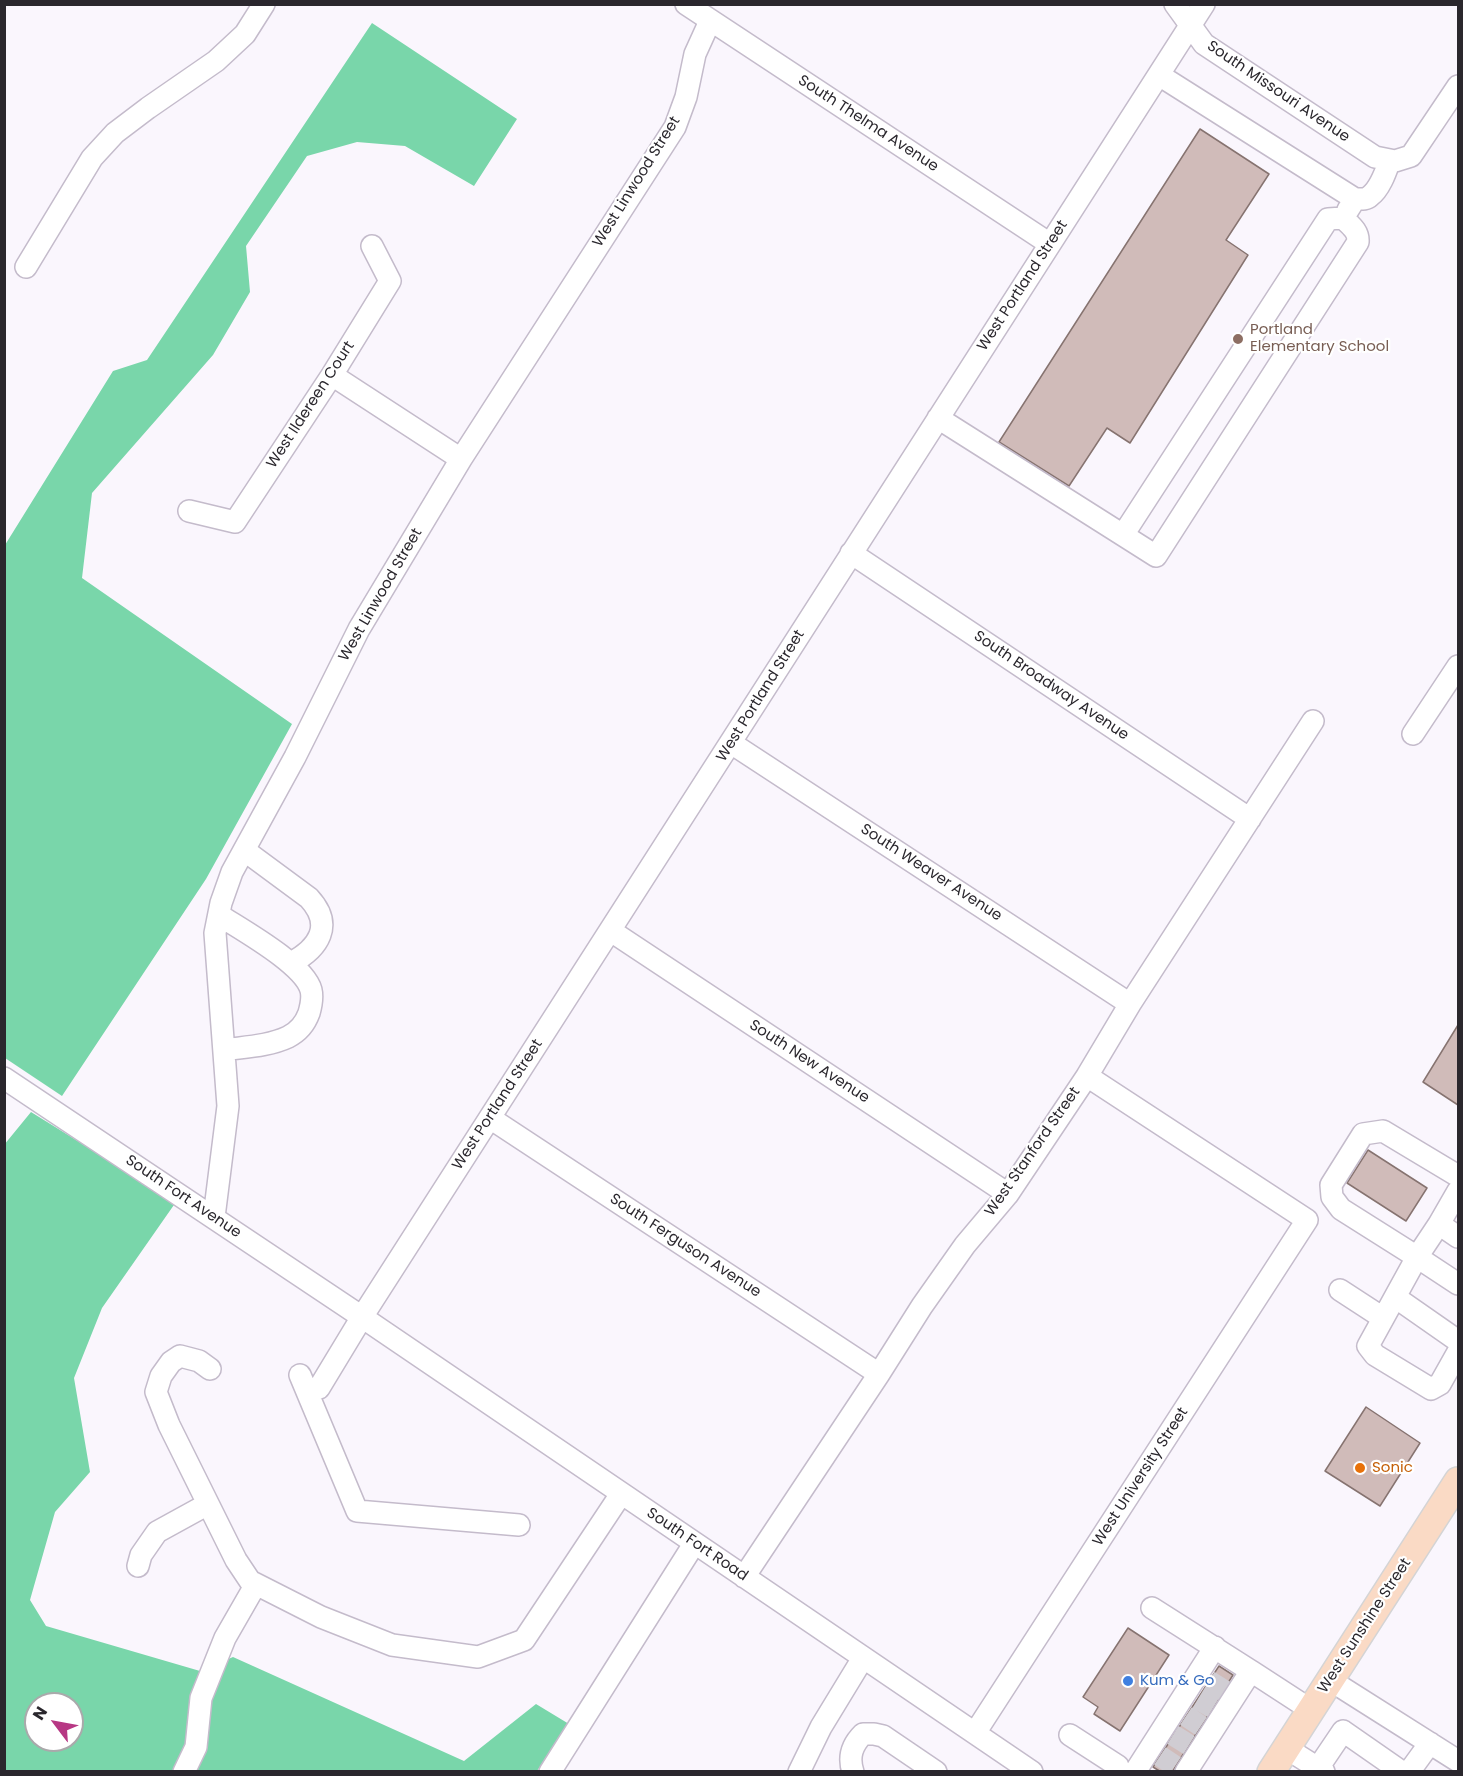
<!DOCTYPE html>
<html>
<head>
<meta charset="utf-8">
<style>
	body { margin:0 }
	#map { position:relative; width:1463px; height:1776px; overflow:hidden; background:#faf6fd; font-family:Poppins,sans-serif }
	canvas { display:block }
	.frame { position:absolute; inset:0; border:6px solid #2a272d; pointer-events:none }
	.north { position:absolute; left:24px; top:1692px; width:60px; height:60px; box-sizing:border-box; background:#fff; border:2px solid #aaa9ab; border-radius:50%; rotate:302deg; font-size:16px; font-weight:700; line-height:24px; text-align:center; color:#2a272d }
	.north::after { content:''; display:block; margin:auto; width:21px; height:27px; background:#b73884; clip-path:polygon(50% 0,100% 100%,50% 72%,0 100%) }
</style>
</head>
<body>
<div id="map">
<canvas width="1463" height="1776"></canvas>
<div class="frame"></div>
<div class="north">N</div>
</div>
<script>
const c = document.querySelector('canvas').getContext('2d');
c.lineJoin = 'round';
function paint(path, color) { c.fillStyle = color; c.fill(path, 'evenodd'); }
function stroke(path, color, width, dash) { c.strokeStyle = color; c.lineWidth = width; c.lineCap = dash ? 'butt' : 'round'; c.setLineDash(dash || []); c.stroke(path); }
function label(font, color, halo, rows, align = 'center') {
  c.font = font + ' Poppins,sans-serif'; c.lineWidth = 4.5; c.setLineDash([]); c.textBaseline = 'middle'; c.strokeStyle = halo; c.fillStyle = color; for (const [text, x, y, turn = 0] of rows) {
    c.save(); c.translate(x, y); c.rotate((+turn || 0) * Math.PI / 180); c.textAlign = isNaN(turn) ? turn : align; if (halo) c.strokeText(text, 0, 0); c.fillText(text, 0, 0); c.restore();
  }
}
paint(new Path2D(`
	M372,23L517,119L474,186L405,146L357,142L307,156L246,246L250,292L213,355L92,493L82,578L292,724L206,879L62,1096L5,1058V545L113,371L147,360Z
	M31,1112L176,1202L102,1308L74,1378L90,1472L55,1512L30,1600L46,1626L200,1671L233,1657L464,1761L536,1704L569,1724L537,1771L517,1770L508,1772L5,1771L4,1145ZM36,1704H72V1740H36Z`), '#79d6aa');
const building = new Path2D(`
	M1200,129L1269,174L1226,240L1248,255L1130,443L1107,428L1069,486L999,442Z
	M1458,1025V1105L1423,1082Z
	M1368,1150L1427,1188L1406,1221L1347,1183Z
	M1366,1407L1420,1443L1380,1506L1325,1471Z
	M1128,1628L1169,1655L1120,1731L1094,1714L1098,1707L1083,1697Z
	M1219,1666L1233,1675L1172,1772H1161L1153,1767Z`);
paint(building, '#d0bbb9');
stroke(building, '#867370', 1.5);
stroke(new Path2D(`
	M1209,1681L1225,1691
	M1198,1699L1213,1708
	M1186,1716L1201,1726
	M1173,1735L1189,1745
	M1160,1756L1175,1766`), '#d0cdd3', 21, [21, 10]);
const minor = new Path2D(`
	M686,4L1050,244
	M1175,4L1204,44L1375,157L1395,161L1411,156L1458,86
	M1159,75L1355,199
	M1348,210L1355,199C1360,199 1366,200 1370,196C1380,189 1386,171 1390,160
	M26,267L92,158L115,133L148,108L216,61L245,34L264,4
	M332,375L461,459
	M938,418L1156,556L1358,242C1359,231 1350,225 1343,218L1328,219L1123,535
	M189,511L235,522L332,375L390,281L372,246
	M851,553L1250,819
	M1413,734L1458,666
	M731,743L1130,1004
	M244,850L309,898C334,925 319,948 291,963
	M219,915C242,930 304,964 311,990C313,998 311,1006 309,1013C305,1024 298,1032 288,1037C269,1046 244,1047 224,1050
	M611,931L1008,1194
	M4,1078L362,1317L1032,1772
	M490,1118L879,1374
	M1458,1191L1439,1224L1458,1237
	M214,1217L228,1106L215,933L221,903L232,872L295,757L359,629L461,459L675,127L686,97L695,54L710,21
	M1439,1224L1417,1257L1341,1209L1332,1197L1331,1185L1363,1134L1383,1131L1458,1176
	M1458,1284L1417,1257L1368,1346L1375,1355L1431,1389L1440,1384L1458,1352
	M1340,1290L1383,1318
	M1395,1297L1458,1341
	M210,1369L199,1361L180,1356L171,1362L161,1376L156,1392L169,1425L236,1560L250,1581L321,1617L392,1645L478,1657L524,1640L621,1494
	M300,1375L357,1511L519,1525
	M319,1388L362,1317L1204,4
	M138,1566L141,1555L157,1532L208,1504
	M744,1577L879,1374L922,1306L965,1245L1008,1194L1087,1076L1130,1004L1313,721
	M1152,1608L1251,1671
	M1330,1680L1458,1761
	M975,1733L1307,1220L1087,1076
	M1070,1735L1118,1766
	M1286,1748L1324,1772
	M1318,1768L1343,1731L1402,1772
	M184,1772L196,1747L201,1698L225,1638L256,1584
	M550,1772L694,1544
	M799,1772L821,1727L863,1658
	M853,1772C848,1757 852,1745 863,1734H874L883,1736L936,1772
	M1135,1772L1215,1647
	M1186,1772L1251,1671L1311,1710
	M1409,1772L1430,1743`);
const major = new Path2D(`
	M1271,1772L1458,1481`);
stroke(minor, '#c4bbcb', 24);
stroke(major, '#d4d4d5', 30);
stroke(minor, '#fff', 21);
stroke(major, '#fadac5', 27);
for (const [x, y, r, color] of [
	[1238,339,6,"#8d6e63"],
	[1360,1468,6,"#e8710a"],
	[1128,1681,6,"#3f7fe0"]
]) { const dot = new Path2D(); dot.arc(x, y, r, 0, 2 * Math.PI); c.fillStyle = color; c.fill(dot); stroke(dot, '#fff', 2); }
label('15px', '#2a272d', '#fff', [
	["South Missouri Avenue",1278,92,34],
	["South Thelma Avenue",868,124,33],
	["West Linwood Street",637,182,-58],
	["West Portland Street",1023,286,-57],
	["West Ildereen Court",311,405,-57],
	["West Linwood Street",381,595,-60],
	["South Broadway Avenue",1051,686,34],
	["West Portland Street",761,696,-58],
	["South Weaver Avenue",931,873,33],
	["South New Avenue",809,1062,33],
	["West Portland Street",498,1105,-57],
	["West Stanford Street",1033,1152,-55],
	["South Fort Avenue",183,1197,34],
	["South Ferguson Avenue",685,1246,33],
	["West University Street",1141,1477,-57],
	["South Fort Road",697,1545,34],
	["West Sunshine Street",1365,1626,-57]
]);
label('15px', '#785e54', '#fff', [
	["Portland",1250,330],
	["Elementary School",1250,347]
], 'left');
label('15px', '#c56008', '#fff', [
	["Sonic",1372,1468]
], 'left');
label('15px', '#366cbe', '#fff', [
	["Kum & Go",1140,1681]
], 'left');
</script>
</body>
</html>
